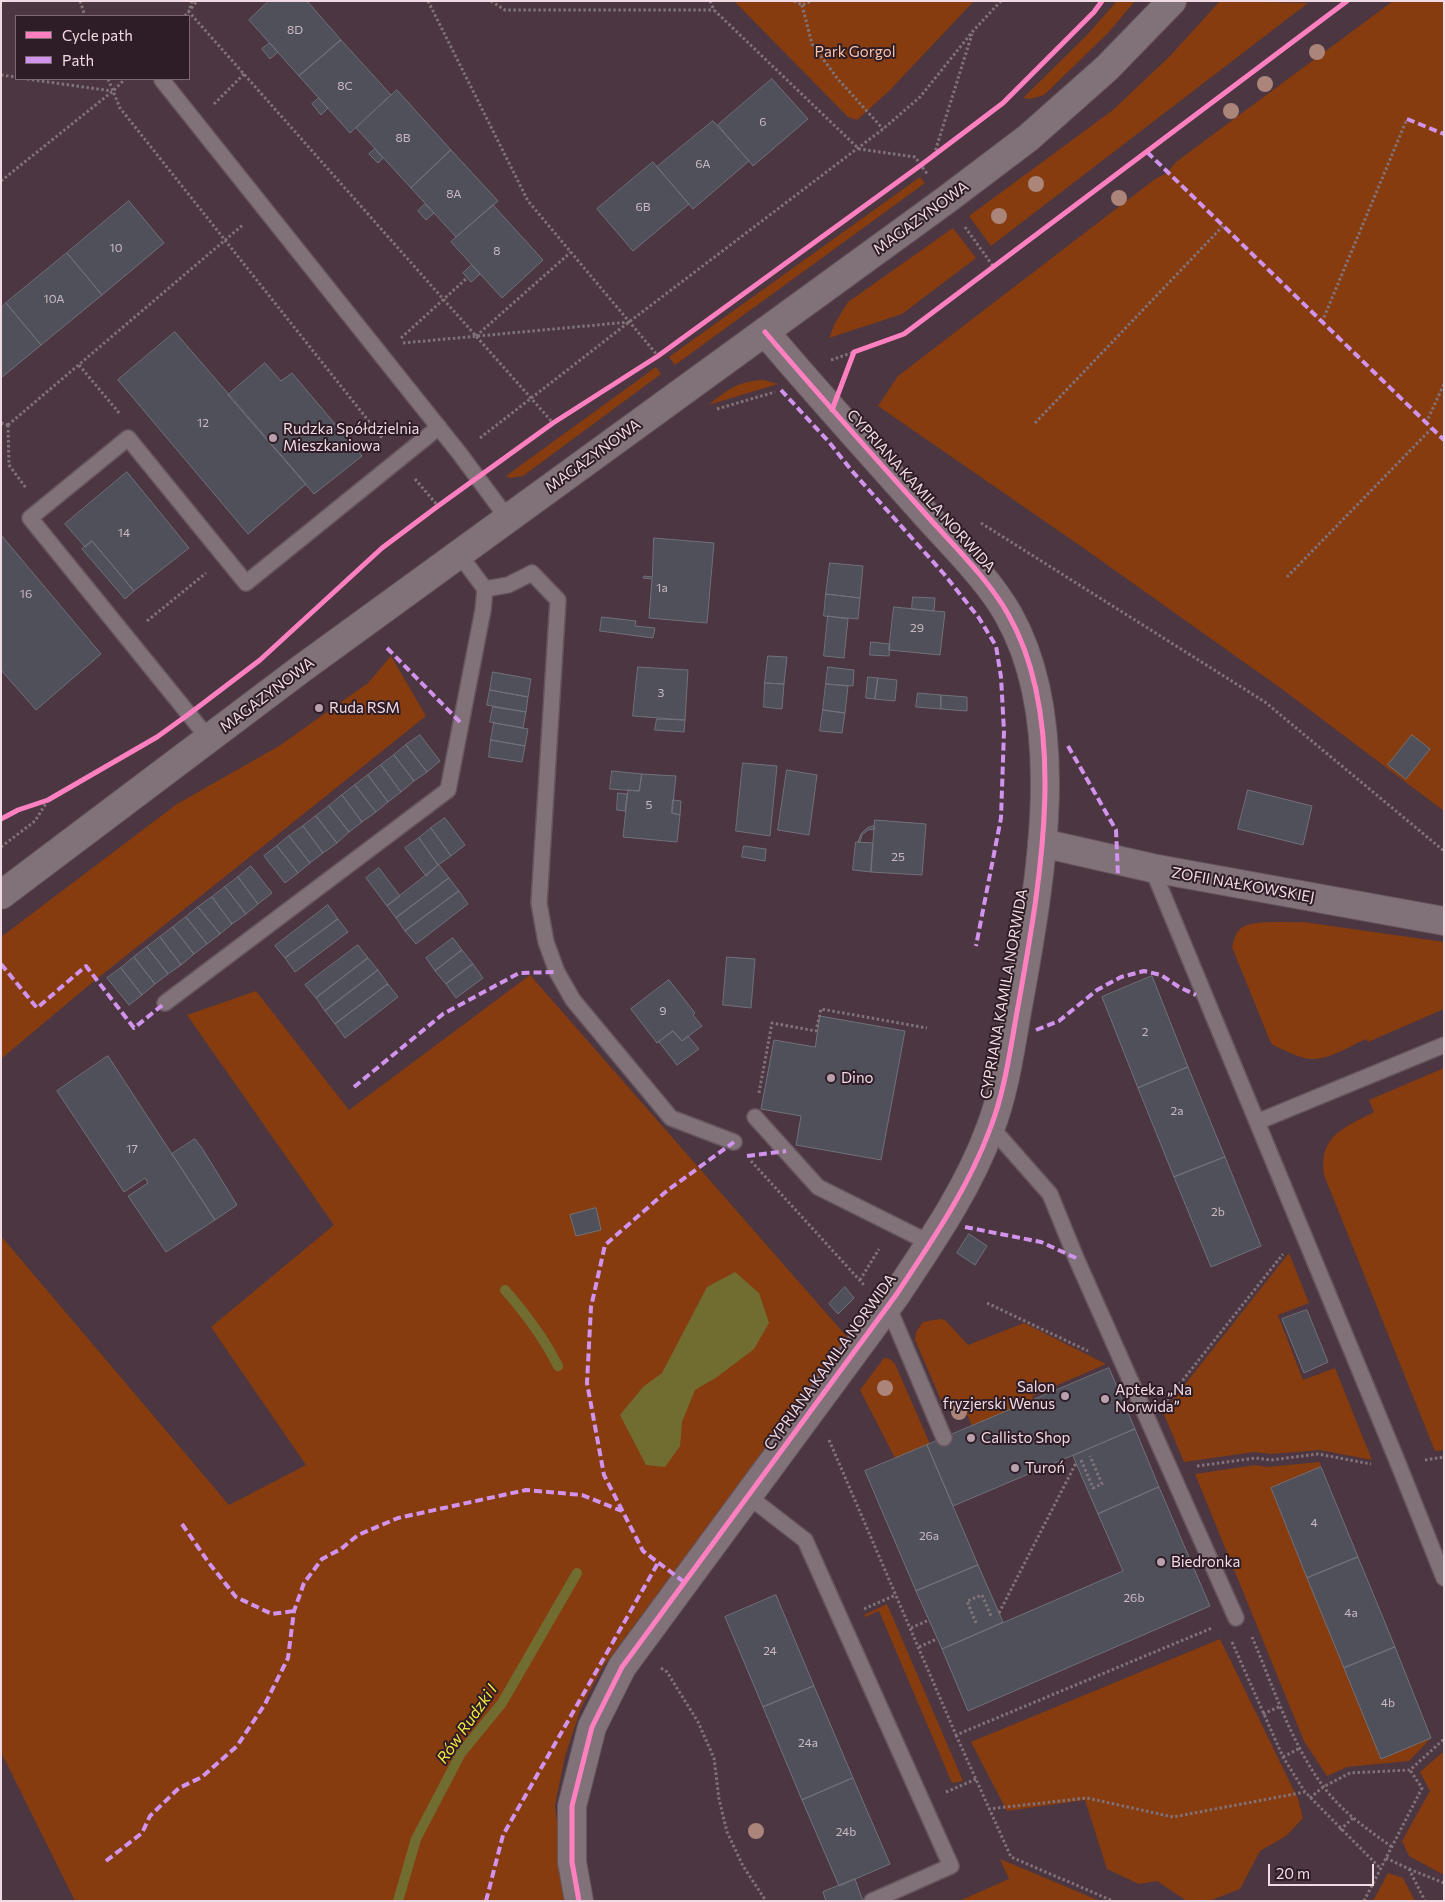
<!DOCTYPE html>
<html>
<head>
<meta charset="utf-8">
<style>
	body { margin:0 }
	#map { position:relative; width:1445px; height:1902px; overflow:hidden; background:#4b3641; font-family:Commissioner,sans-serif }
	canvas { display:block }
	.frame { position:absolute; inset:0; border:2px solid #f2dae5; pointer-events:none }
	.legend { position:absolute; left:15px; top:15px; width:175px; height:65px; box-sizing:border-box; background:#2e1d26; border:1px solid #7c6972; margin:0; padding:6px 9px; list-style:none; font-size:15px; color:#f2dae5 }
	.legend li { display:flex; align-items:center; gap:10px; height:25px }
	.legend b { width:25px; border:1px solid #7c6972 }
	.scale { position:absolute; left:1268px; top:1864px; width:106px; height:22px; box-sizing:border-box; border:2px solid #f2dae5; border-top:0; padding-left:6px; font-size:15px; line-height:18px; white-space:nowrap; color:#f2dae5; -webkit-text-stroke:4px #2e1d26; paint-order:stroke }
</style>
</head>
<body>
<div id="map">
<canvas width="1445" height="1902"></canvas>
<div class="frame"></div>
<ul class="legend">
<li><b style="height:6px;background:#ff80c0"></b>Cycle path</li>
<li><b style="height:6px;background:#d193ec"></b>Path</li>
</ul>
<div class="scale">20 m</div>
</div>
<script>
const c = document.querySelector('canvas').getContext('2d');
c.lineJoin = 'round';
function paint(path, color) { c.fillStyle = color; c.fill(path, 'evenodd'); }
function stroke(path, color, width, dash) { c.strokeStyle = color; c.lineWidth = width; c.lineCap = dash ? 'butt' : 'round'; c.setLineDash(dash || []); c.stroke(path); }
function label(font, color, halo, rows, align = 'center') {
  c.font = font + ' Commissioner,sans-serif'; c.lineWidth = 4; c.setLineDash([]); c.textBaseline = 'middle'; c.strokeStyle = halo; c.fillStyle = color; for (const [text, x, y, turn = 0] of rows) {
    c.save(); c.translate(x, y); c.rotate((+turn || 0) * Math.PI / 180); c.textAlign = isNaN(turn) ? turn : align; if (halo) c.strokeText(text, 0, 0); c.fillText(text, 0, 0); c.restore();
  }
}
paint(new Path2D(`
	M734,1H974L890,90L857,120L848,117Z
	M1117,1H1135L1108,33L1044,95L1030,99L1023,98L1087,35Z
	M1220,1L1308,3L991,246L969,216L1113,110L1170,56Z
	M1393,1H1444V811L1286,692L1082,547L878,406L898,376L1155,179L1167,173L1176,162Z
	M920,177L925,183L675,365L669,357Z
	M953,228L976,258L902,314L829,338L835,323L848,302Z
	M656,367L661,374L523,476L510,478L506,476Z
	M764,380L778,384L708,405C728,390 737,381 764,380Z
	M391,656L426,716L88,986L1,1059V937L177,804L279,746L368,683Z
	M1303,922L1444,942V1009L1368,1042L1366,1039C1350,1046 1332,1058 1314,1059C1301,1060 1285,1050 1273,1045L1270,1041L1232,947C1234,941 1235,934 1240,929C1251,919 1287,923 1303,922Z
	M530,975L848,1338L603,1667L581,1708L565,1756L555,1805L567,1901H75L1,1752V1236L229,1505L306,1465L211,1327L334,1225L187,1015L256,991L349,1110Z
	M1444,1068V1450L1435,1451L1324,1175C1318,1136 1345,1127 1374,1112L1369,1100Z
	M1289,1253L1309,1303L1278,1315L1303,1380L1335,1368L1372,1460L1320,1450L1271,1454L1254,1452L1184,1462L1163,1412Z
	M940,1319L945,1320L968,1345L1024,1323L1106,1364L1032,1396L1033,1400L972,1426L962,1402L952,1406L942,1402L915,1340L916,1332L923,1322Z
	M884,1358L890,1359L895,1364L930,1444L895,1458L860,1390Z
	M1320,1462L1321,1467L1271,1488L1381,1758L1431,1738L1409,1761L1347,1767L1327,1776L1304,1741L1195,1474L1255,1465L1266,1467Z
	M887,1604L963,1781L952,1783L879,1611L865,1617L864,1615Z
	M1220,1639L1298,1799L1303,1818L1286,1836L1260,1851L1240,1889L1209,1901H1187L1157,1881L1139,1884L1107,1869L1085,1800L1007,1811L971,1742Z
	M1444,1751V1875L1409,1856L1402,1841L1430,1791L1420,1772Z
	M1000,1859L1100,1901H959L1009,1879Z
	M1388,1873L1403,1878L1415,1901H1373Z`), '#863c0e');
paint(new Path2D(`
	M735,1272L759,1293L769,1323L754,1349L717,1377L695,1390L682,1422L680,1446L665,1467L646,1465L620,1415L643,1387L662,1373L707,1287Z`), '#716d30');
stroke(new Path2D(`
	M505,1290C526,1314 544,1338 558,1366
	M398,1901L416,1839L461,1753L502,1703L577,1573`), '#716d30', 10);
const building = new Path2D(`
	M269,1H307L341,40L299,76L249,20Z
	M341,40L391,95L350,133L299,76Z
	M270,43L278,52L270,59L262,49Z
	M772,79L808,119L753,166L718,125Z
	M397,90L451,150L411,188L356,128Z
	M319,98L328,108L321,115L312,104Z
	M713,121L749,161L693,209L657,167Z
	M375,149L383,158L378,163L369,154Z
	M451,150L498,201L456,237L411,188Z
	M653,162L689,204L633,251L597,209Z
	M129,201L164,243L102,295L67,253Z
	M425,204L434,213L426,220L418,211Z
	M493,205L543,260L502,298L451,242Z
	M67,253L102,295L41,345L6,303Z
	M472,265L480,274L471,282L463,273Z
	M6,303L41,345L1,378V308Z
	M175,332L306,484L248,534L118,380Z
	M265,363L281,381L292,373L362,456L314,494L228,395Z
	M127,472L189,548L134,591L92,541L85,547L65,524Z
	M1,535L101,654L36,710L1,670Z
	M654,538L714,543L707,623L649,618L652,579L643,578L644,576L652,577Z
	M92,541L134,591L125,599L82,549Z
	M830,563L863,566L860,598L826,594Z
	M826,594L860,598L858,619L824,616Z
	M913,597L935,598L934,611L912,609Z
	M894,607L945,612L940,655L889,650Z
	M828,616L848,619L844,658L824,656Z
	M602,617L636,621L635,626L655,628L653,638L600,631Z
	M871,642L890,644L889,656L870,655Z
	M768,656L787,657L784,684L765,683Z
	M638,667L688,670L685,720L633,716Z
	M828,667L854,670L853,686L826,684Z
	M493,672L531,679L528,697L490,690Z
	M868,677L878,678L875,699L866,698Z
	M878,678L897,680L895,701L875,699Z
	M765,683L784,684L782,709L764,707Z
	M826,684L848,686L845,713L823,710Z
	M490,690L528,697L526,712L487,705Z
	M918,693L941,695V709L916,707Z
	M941,695L967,697V711L941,709Z
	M493,707L526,712L523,728L490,722Z
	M823,710L845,713L842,733L820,731Z
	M657,719L685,720L684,732L655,730Z
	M494,723L528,729L525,746L491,740Z
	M420,735L440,761L427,772L406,745Z
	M1412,735L1430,749L1406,779L1388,765Z
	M491,740L525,746L522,762L489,757Z
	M406,745L427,772L414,781L394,755Z
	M394,755L414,781L401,792L381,765Z
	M743,763L777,766L770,836L736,831Z
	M381,765L401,792L388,802L368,775Z
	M787,770L817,775L809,835L778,830Z
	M612,771L642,774L639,791L610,789Z
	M642,774L676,776L672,813L680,815L677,842L623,837L628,790L639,791Z
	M368,775L388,802L376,812L355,785Z
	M355,785L376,812L362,822L342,795Z
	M1248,790L1312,806L1303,845L1238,829Z
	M618,793L627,794L625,811L617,810Z
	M342,795L362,822L349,832L329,806Z
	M673,800L681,801L680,815L672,813Z
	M329,806L349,832L337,843L316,816Z
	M316,816L337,843L323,853L303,826Z
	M445,818L465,845L451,856L431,828Z
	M875,820L926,824L922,875L871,872Z
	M303,826L323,853L310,863L289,836Z
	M874,826L875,829L868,830L862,835L860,842H858L861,834L867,828Z
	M431,828L451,856L438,865L419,838Z
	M289,836L310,863L298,873L277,846Z
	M419,838L438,865L426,876L405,848Z
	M856,842L873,843L871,872L853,870Z
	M277,846L298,873L285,883L264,856Z
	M744,846L766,849L765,861L742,857Z
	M439,865L449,878L396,918L387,906Z
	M251,866L272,893L258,904L238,877Z
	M379,868L400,896L387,906L366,878Z
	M238,877L258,904L246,914L225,887Z
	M449,878L459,891L405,931L396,918Z
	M225,887L246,914L232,924L212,897Z
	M459,891L468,904L416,944L405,931Z
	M212,897L232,924L220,934L198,907Z
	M328,905L338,919L285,958L275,946Z
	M198,907L220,934L207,944L186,917Z
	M186,917L207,944L194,954L173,927Z
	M338,919L348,932L295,972L285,958Z
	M173,927L194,954L181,965L160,937Z
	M160,937L181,965L168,974L147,947Z
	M453,938L462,950L435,971L426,958Z
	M358,945L368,958L316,998L305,985Z
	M147,947L168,974L155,984L134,957Z
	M462,950L473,964L446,984L435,971Z
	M134,957L155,984L142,995L121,968Z
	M727,957L755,959L751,1008L723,1005Z
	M368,958L378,970L325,1011L316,998Z
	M473,964L483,978L456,998L446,984Z
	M121,968L142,995L129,1005L107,978Z
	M378,970L388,984L335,1024L325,1011Z
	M1152,976L1188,1067L1138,1088L1102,997Z
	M669,980L695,1013L693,1015L702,1026L682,1041L673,1031L657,1043L631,1009Z
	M388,984L398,997L345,1038L335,1024Z
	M820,1016L905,1031L881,1160L796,1145L801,1116L761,1109L774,1040L815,1047Z
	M673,1031L682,1041L688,1036L699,1049L677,1065L659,1042Z
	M108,1056L215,1220L166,1252L128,1196L148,1183L145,1178L124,1192L57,1091Z
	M1188,1067L1225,1157L1174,1177L1138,1088Z
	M195,1139L202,1148L237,1205L215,1220L172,1154Z
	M1225,1157L1261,1246L1211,1267L1174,1177Z
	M596,1208L601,1230L576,1236L570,1215Z
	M969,1234L987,1246L975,1265L957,1253Z
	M845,1287L854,1298L838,1314L829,1304Z
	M1307,1310L1328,1362L1304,1373L1282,1319Z
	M1109,1368L1135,1429L953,1506L927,1445Z
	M1135,1429L1159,1487L1098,1514L1073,1456Z
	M927,1445L978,1565L916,1591L865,1471Z
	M1321,1467L1358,1557L1307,1578L1271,1488Z
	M1159,1487L1210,1606L968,1711L942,1649L1123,1571L1098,1514Z
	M1358,1557L1395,1647L1344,1668L1307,1578Z
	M978,1565L1003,1622L942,1649L916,1591Z
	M776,1595L814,1686L763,1707L725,1617Z
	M1395,1647L1431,1738L1381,1759L1344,1668Z
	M814,1686L853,1778L802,1800L763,1707Z
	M853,1778L890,1864L839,1886L802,1800Z
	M855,1879L863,1901H826L823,1892Z`);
paint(building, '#4f5059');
stroke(building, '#70717a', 1);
const service = new Path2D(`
	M162,80L460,454L508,519
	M485,589L508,585L532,573L558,600L539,903L546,942L557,972L573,1000L671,1118L734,1142
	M209,739L30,518L128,438L246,583L439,427
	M1152,868L1398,1463L1444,1578
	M165,1003L448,790L483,610L485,589L459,554
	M755,1117L818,1187L930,1243
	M1257,1122L1444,1045
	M991,1127L1050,1194L1076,1258L1236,1618
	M888,1306L944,1438
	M748,1496L805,1540L951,1866L872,1901`);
const minor = new Path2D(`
	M1042,843L1152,868L1444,921
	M579,1901L572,1862V1806L592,1727L622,1667L896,1295C931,1242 968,1189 990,1129C1006,1088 1011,1043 1019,1001C1040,883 1070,723 1008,614C987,577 949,541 921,509C868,450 816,392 765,332`);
const tertiary = new Path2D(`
	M1,895L301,669L946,200L1028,138L1107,68L1172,1`);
stroke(service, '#66545e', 18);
stroke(minor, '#66545e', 30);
stroke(tertiary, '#66545e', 30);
stroke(new Path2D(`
	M80,1L85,16
	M192,1L189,12L553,423
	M428,1L528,201L658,356
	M491,1L505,10H714
	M710,1L714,10L859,149L915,157L928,175
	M794,1L802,5L811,1
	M802,5L812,44L837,78L883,129
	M185,16L197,1
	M1,75L16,77
	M27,79L112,91
	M108,79L120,108L383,439
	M214,104L244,74
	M934,155L972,34
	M1,181L113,91L125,79
	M965,227L993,266
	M1322,322L1407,119
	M476,336L571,252
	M401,338L467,278
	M403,343L629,322
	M831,360L854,352
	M79,365L120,414
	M717,409L775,392
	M1,423L8,425
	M1035,423L1223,226
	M1426,423L1444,384
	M8,425L244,224
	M8,425L9,465L26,488
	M480,438L629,322L883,129L920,97L973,31L1001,1
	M415,479L438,506
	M981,523L1265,702L1444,851
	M1287,577L1432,428
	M147,621L206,573
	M1,847L35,821L48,800
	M759,1093L772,1023L816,1031L821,1009L927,1028
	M751,1161L864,1285
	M860,1280L879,1249
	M987,1303L1088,1351
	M1167,1400L1283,1254
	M829,1440L956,1735L1212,1628
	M1081,1460L1093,1488L1102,1484L1090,1456
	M1425,1460L1444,1457
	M1197,1466L1256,1458L1271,1460L1318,1454L1371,1464
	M864,1609L896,1595
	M999,1613L1076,1463
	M976,1623L967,1601L982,1595L991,1616
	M911,1628L929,1620
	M1252,1637C1273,1686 1291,1743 1323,1786C1341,1811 1367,1829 1392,1847
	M1232,1642L1283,1757L1305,1792L1381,1869
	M919,1647L937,1639
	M661,1668L667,1672L698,1722L714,1758L719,1799L727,1832L743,1866L766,1901
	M1263,1714L1281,1706
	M956,1735L1011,1857L1113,1901
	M1283,1757L1300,1748
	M946,1792L976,1779
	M1310,1798L1323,1787L1350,1773L1410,1770L1444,1739
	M988,1809L1087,1798L1173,1817L1305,1792
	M1340,1830L1353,1818
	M1386,1858L1409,1869L1425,1901
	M1409,1869L1444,1883
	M1364,1901L1422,1788L1410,1770`), '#81727a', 3, [2.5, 2.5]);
stroke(service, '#817279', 15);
stroke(minor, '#817279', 28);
stroke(tertiary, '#817279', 28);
stroke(new Path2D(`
	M1407,119L1444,134
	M1147,152L1444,440
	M781,390L829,442L852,471L944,574L979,618L996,646L1001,677L1004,731L1001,818L976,946
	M387,648L461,723
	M1068,746L1116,830L1118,876
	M1,964L37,1008L86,966L134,1028L165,1003
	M1036,1030L1059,1021L1097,990L1121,977L1144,971L1161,975L1179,987L1196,995
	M354,1087L443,1014L519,973L557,972
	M747,1156L786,1151
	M965,1227L1041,1242L1076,1258
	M182,1524L209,1563L236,1597L272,1614L294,1611
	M684,1582L643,1551L604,1475L587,1383L591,1307L605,1245L668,1190L734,1142
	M106,1861L142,1833L150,1816L179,1788L202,1777L237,1746L265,1704L288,1658L294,1611L304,1583L322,1559L341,1549L358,1535L398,1518L526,1490L582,1495L622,1511
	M486,1901L503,1835L658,1563`), '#d193ec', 4, [8, 4]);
stroke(new Path2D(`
	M832,410L854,352L904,334L1347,1
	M1,819L18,810L48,800L157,737L189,714L260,660L382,548L438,506L553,423L658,356L921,165L1003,103L1094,12L1102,1
	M579,1901L572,1862V1806L592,1727L622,1667L896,1295C931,1242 968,1189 990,1129C1006,1088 1011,1043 1019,1001C1040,883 1070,723 1008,614C987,577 949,541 921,509C868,450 816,392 765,332`), '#ff80c0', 5);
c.fillStyle = '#ab847a';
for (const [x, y] of [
	[1317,52],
	[1265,84],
	[1231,111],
	[1036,184],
	[1119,198],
	[999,216],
	[885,1388],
	[959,1412],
	[756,1831]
]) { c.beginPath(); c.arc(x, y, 8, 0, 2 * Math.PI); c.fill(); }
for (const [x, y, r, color] of [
	[273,438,5,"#b8a1ac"],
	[319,708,5,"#b8a1ac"],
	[831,1078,5,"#b8a1ac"],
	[1065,1396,5,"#b8a1ac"],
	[1105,1399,5,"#b8a1ac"],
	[971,1438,5,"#b8a1ac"],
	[1015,1468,5,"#b8a1ac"],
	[1161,1562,5,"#b8a1ac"]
]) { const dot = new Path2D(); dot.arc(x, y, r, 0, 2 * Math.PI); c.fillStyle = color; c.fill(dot); stroke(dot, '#2e1d26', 2); }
label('12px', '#c9b8c2', null, [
	["8D",295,30],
	["8C",345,86],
	["6",763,122],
	["8B",403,138],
	["6A",703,164],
	["8A",454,194],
	["6B",643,207],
	["10",116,248],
	["8",497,251],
	["10A",54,299],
	["12",203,423],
	["14",124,533],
	["1a",662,588],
	["16",26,594],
	["29",917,628],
	["3",661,693],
	["5",649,805],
	["25",898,857],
	["9",663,1011],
	["2",1145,1032],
	["2a",1177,1111],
	["17",132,1149],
	["2b",1218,1212],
	["4",1314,1523],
	["26a",929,1536],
	["26b",1134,1598],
	["4a",1351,1613],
	["24",770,1651],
	["4b",1388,1703],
	["24a",808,1743],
	["24b",846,1832]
]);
label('15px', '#fac3a9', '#2e1d26', [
	["Park Gorgol",855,52]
]);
label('15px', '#f2dae5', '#2e1d26', [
	["MAGAZYNOWA",921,218,-36],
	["MAGAZYNOWA",593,456,-36],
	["CYPRIANA KAMILA NORWIDA",921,491,48],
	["MAGAZYNOWA",267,695,-37],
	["ZOFII NAŁKOWSKIEJ",1243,885,10],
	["CYPRIANA KAMILA NORWIDA",1004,994,-80],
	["CYPRIANA KAMILA NORWIDA",830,1362,-54]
]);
label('15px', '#f2dae5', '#2e1d26', [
	["Rudzka Spółdzielnia",283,429],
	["Mieszkaniowa",283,446],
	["Ruda RSM",329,708],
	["Dino",841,1078],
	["Salon",1055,1387,"right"],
	["fryzjerski Wenus",1055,1404,"right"],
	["Apteka „Na",1115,1390],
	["Norwida”",1115,1407],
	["Callisto Shop",981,1438],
	["Turoń",1025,1468],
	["Biedronka",1171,1562]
], 'left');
label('italic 16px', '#f3eb3e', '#2e1d26', [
	["Rów Rudzki I",467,1724,-55]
]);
</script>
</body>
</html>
